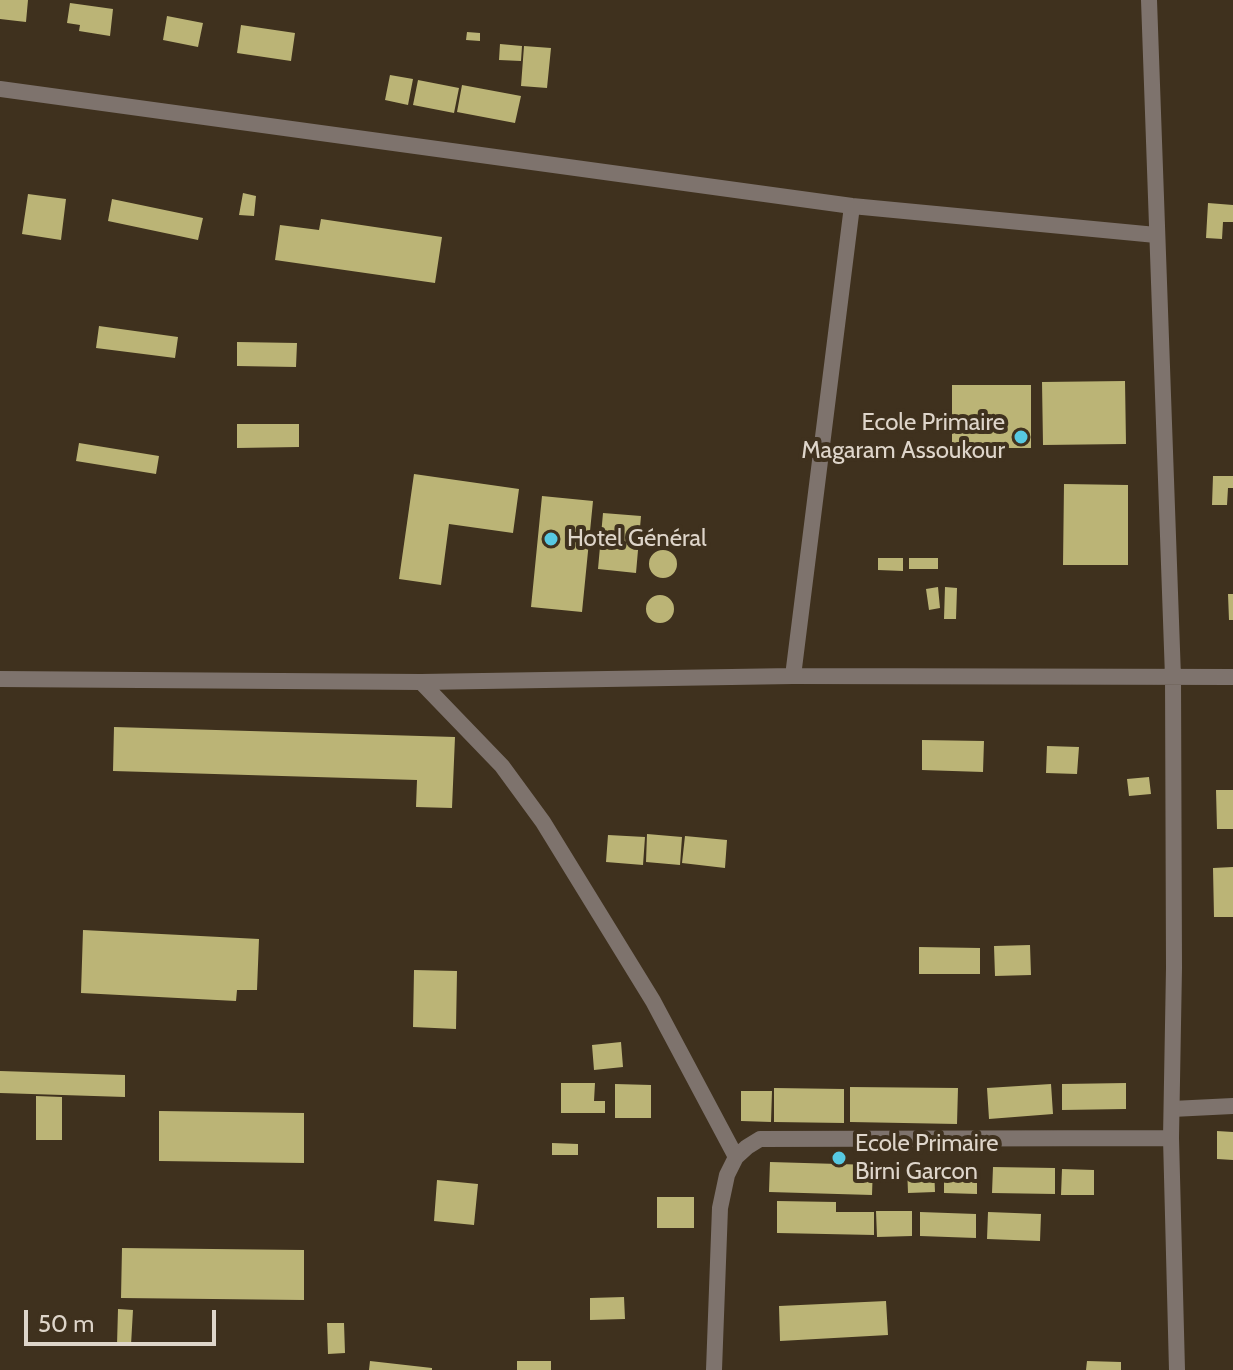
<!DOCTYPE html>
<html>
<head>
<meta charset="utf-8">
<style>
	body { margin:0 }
	#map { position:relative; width:1233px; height:1370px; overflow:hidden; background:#3f311e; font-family:Cabin,sans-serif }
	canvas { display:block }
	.scale { position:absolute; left:24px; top:1310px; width:192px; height:36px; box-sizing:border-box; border:4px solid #ded5ca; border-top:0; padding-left:10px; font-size:24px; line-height:28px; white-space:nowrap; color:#ded5ca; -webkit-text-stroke:6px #3f311e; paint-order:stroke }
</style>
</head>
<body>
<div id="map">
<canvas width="1233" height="1370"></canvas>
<div class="scale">50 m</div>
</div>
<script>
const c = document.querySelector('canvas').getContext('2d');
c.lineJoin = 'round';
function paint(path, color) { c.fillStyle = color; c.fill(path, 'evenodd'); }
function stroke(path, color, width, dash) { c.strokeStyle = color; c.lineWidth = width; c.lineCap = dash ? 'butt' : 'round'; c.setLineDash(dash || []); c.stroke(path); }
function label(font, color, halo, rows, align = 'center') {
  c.font = font + ' Cabin,sans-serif'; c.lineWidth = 8; c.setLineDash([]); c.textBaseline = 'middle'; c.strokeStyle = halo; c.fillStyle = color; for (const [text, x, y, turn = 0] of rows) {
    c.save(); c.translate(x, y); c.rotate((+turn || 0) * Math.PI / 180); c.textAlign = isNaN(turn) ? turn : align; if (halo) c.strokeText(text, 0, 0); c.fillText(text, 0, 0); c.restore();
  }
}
paint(new Path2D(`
	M0,0H28L26,22L0,19Z
	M70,3L113,9L110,36L79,31L80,25L67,23Z
	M167,16L203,23L198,47L163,40Z
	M241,25L295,33L291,61L237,53Z
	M467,32L480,33V41L466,40Z
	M500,44L522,46L521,61L499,60Z
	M524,46L551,48L547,88L521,86Z
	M390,75L413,79L408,105L385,100Z
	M418,80L459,88L454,113L413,105Z
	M462,85L521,96L515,123L457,112Z
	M243,193L256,196L254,216L239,215Z
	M28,194L66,199L61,240L22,234Z
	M112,199L203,218L198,240L108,221Z
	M1208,203L1233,205V222H1223L1222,239L1206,238Z
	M321,219L442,237L435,283L275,260L280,225L319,230Z
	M99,326L178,337L175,358L96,348Z
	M237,342L297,343L296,367L237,366Z
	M1125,381L1126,444L1043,445L1042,382Z
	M952,385H1031V448H952Z
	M237,424H299V447L237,448Z
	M79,443L159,456L156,474L76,461Z
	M414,474L519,489L513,533L449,524L441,585L399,579Z
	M1213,476H1233V488H1228L1227,505H1212Z
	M1064,484L1128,485V565H1063Z
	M542,496L593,501L582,612L531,607Z
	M603,513L641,516L636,573L598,569Z
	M649 564a14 14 0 1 1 28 0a14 14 0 1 1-28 0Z
	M878,558H903V571L878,570Z
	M909,558H938V569H909Z
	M938,587L940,608L929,610L926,589Z
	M945,587L957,588L956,619H944Z
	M1228,594H1233V620H1229Z
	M646 609a14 14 0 1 1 28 0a14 14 0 1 1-28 0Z
	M114,727L455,737L452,808L416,807L417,780L113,771Z
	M922,740L984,741L983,772L922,770Z
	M1047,746L1079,747L1077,774L1046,773Z
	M1149,777L1151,794L1129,796L1127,779Z
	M1216,790H1233V829H1217Z
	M647,834L682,837L680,865L646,862Z
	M608,835L645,837L643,865L606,862Z
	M685,836L727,840L725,868L682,863Z
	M1233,867V917H1214L1213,868Z
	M83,930L259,939L257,990H237L236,1001L81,993Z
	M1030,945L1031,975L995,976L994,946Z
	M919,947L980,948V974H919Z
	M414,970L457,971L456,1029L413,1027Z
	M621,1042L623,1067L594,1070L592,1045Z
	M0,1071L125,1075V1097L0,1093Z
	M561,1083H595L594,1101H605V1113H561Z
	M1126,1083V1109L1062,1110V1084Z
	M615,1084L651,1085V1118H615Z
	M1051,1084L1053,1114L989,1119L987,1088Z
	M850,1087L958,1088L957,1124L850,1122Z
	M774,1088L844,1089V1123L774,1122Z
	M741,1091H772L771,1122L741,1121Z
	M36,1096L62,1097V1140H36Z
	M159,1111L304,1113V1163L159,1161Z
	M1217,1131L1233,1132V1160L1217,1159Z
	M552,1143L578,1144V1155H552Z
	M770,1162L873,1165L872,1195L769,1192Z
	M907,1166H934L935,1192L908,1193Z
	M944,1166L977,1167V1194L944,1193Z
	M993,1167L1055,1168V1194L992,1193Z
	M1062,1169L1094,1170V1195H1061Z
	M437,1180L478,1184L474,1225L434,1221Z
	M657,1197H694V1228H657Z
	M777,1201L836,1202V1212H874V1235L777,1233Z
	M876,1211H912V1236L877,1237Z
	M920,1212L976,1214V1238L920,1236Z
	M988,1212L1041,1214L1040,1241L987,1239Z
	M122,1248L304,1250V1300L121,1298Z
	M624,1297L625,1319L590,1320V1298Z
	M886,1301L888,1335L780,1341L779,1306Z
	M118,1309L133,1310L131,1345H117Z
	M327,1323H344L345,1353L328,1354Z
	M370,1361L432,1368V1370H369Z
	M517,1361H551V1370H517Z
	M1087,1361L1121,1362V1370H1086Z`), '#bbb476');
stroke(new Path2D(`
	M1172,1109L1233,1106`), '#7e736d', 16);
stroke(new Path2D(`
	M1149,0L1173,677L1174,968L1171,1138L1177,1370
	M0,89L852,206L1156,235
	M793,676L852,206
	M0,679L421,682L793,676L1233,677
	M421,682L502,766L543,822L653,1001L736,1157
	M714,1370L720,1208L727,1175L736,1157L747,1147L760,1139L1171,1138`), '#7e736d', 16);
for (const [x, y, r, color] of [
	[1021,437,8,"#57c9e2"],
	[551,539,8,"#57c9e2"],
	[839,1158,8,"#57c9e2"]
]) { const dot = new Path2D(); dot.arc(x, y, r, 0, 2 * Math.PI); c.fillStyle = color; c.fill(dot); stroke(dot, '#3f311e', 3); }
label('24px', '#ded5ca', '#3f311e', [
	["Ecole Primaire",1005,423,"right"],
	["Magaram Assoukour",1005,451,"right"],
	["Hotel Général",567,539],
	["Ecole Primaire",855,1144],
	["Birni Garcon",855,1172]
], 'left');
</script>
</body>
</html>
